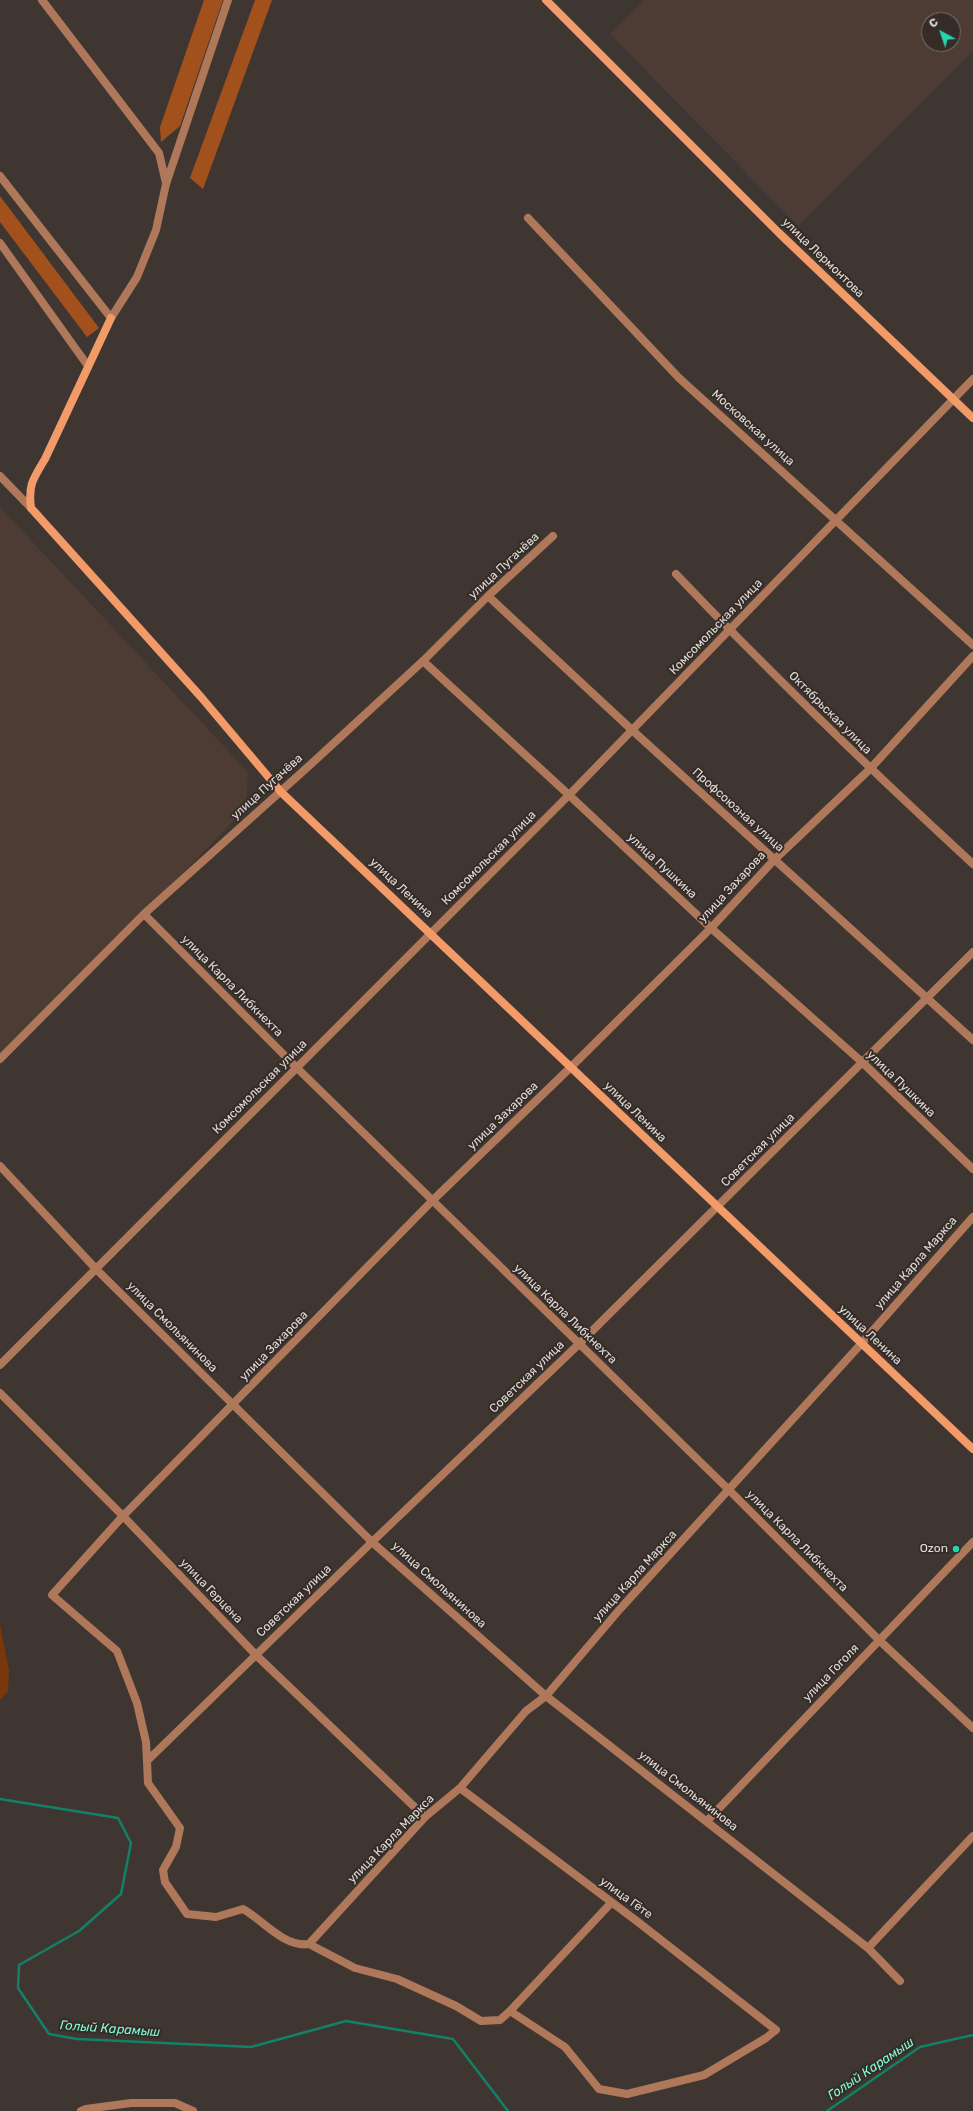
<!DOCTYPE html>
<html>
<head>
<meta charset="utf-8">
<style>
	body { margin:0 }
	#map { position:relative; width:973px; height:2111px; overflow:hidden; background:#3f3631; font-family:Rubik,sans-serif }
	canvas { display:block }
	.north { position:absolute; left:921px; top:12px; width:40px; height:40px; box-sizing:border-box; background:#352c27; border:1px solid #7a726e; border-radius:50%; rotate:320deg; font-size:11px; font-weight:700; line-height:16px; text-align:center; color:#e2dcd9 }
	.north::after { content:''; display:block; margin:auto; width:14px; height:18px; background:#25d5ae; clip-path:polygon(50% 0,100% 100%,50% 72%,0 100%) }
</style>
</head>
<body>
<div id="map">
<canvas width="973" height="2111"></canvas>
<div class="north">С</div>
</div>
<script>
const c = document.querySelector('canvas').getContext('2d');
c.lineJoin = 'round';
function paint(path, color) { c.fillStyle = color; c.fill(path, 'evenodd'); }
function stroke(path, color, width, dash) { c.strokeStyle = color; c.lineWidth = width; c.lineCap = dash ? 'butt' : 'round'; c.setLineDash(dash || []); c.stroke(path); }
function label(font, color, halo, rows, align = 'center') {
  c.font = font + ' Rubik,sans-serif'; c.lineWidth = 4; c.setLineDash([]); c.textBaseline = 'middle'; c.strokeStyle = halo; c.fillStyle = color; for (const [text, x, y, turn = 0] of rows) {
    c.save(); c.translate(x, y); c.rotate((+turn || 0) * Math.PI / 180); c.textAlign = isNaN(turn) ? turn : align; if (halo) c.strokeText(text, 0, 0); c.fillText(text, 0, 0); c.restore();
  }
}
paint(new Path2D(`
	M644,0H973V51L798,226L610,34ZM929,20H953V44H929Z
	M0,507L248,772L246,808L0,1063Z`), '#4c3c34');
paint(new Path2D(`
	M0,1624L9,1671L8,1691L0,1700Z`), '#78380c');
paint(new Path2D(`
	M204,0H223L180,126L161,142L160,127Z
	M255,0H272L203,189L190,178Z
	M0,196L99,328L87,337L0,222Z`), '#a2511d');
stroke(new Path2D(`
	M0,1799L118,1818L131,1843L121,1894L79,1931L19,1965L18,1988L49,2034L77,2039L251,2047L346,2021L453,2039L508,2111
	M827,2111L920,2047L973,2035`), '#138068', 2.5);
stroke(new Path2D(`
	M42,0L159,153L166,183
	M0,176L111,318L137,277L156,230L166,184L228,0
	M528,218L679,378L973,645
	M0,243L88,366
	M0,476L31,508
	M676,574C771,674 871,770 973,864
	M488,596L632,730L973,1040
	M423,661L569,795L711,928L863,1063L973,1169
	M144,914L296,1067L729,1490L880,1641L973,1728
	M0,1059L144,914L310,765L423,661L488,596L553,536
	M0,1166L96,1269L372,1542L546,1696L868,1948L900,1981
	M0,1365L569,795L973,379
	M0,1393L123,1516L256,1655L425,1817
	M147,1761L146,1742L137,1703L117,1651L52,1595L123,1516L433,1200L571,1067L711,928L774,860L870,769L973,656
	M460,1788L638,1922L776,2030L766,2038L704,2075L627,2094L599,2089L565,2047L510,2011
	M707,1821L973,1542
	M611,1903L510,2011L500,2020L481,2021L456,2006L397,1979L355,1968L309,1944C284,1948 263,1920 243,1909L216,1917L187,1914L165,1882L163,1870L176,1847L180,1828L148,1783L147,1761L372,1542L579,1344L973,952
	M309,1944L425,1817L460,1788L526,1711L546,1696L620,1609L861,1344L973,1217
	M868,1948L973,1836
	M81,2111L86,2109L131,2103H175L193,2111`), '#b0785a', 8);
stroke(new Path2D(`
	M546,0L779,233L973,418
	M111,318L45,459C33,479 28,485 31,508L201,697L281,792L973,1449`), '#f39a69', 8);
for (const [x, y, r, color] of [
	[956,1549,4,"#25d5ae"]
]) { const dot = new Path2D(); dot.arc(x, y, r, 0, 2 * Math.PI); c.fillStyle = color; c.fill(dot); stroke(dot, '#352c27', 1.5); }
label('12px', '#e2dcd9', '#352c27', [
	["улица Лермонтова",823,258,44],
	["Московская улица",753,428,42],
	["улица Пугачёва",504,566,-43],
	["Комсомольская улица",716,627,-46],
	["Октябрьская улица",830,713,45],
	["улица Пугачёва",267,787,-42],
	["Профсоюзная улица",738,810,42],
	["Комсомольская улица",489,858,-45],
	["улица Пушкина",662,866,43],
	["улица Захарова",732,887,-47],
	["улица Ленина",401,888,43],
	["улица Карла Либкнехта",232,986,45],
	["улица Пушкина",901,1084,44],
	["Комсомольская улица",260,1087,-45],
	["улица Ленина",635,1112,44],
	["улица Захарова",503,1116,-44],
	["Советская улица",758,1150,-45],
	["улица Карла Маркса",916,1263,-49],
	["улица Карла Либкнехта",565,1314,44],
	["улица Смольянинова",172,1327,45],
	["улица Ленина",870,1335,43],
	["улица Захарова",274,1346,-46],
	["Советская улица",527,1377,-44],
	["улица Карла Либкнехта",797,1541,45],
	["улица Карла Маркса",635,1576,-48],
	["улица Смольянинова",439,1585,42],
	["улица Герцена",211,1591,46],
	["Советская улица",294,1601,-44],
	["улица Гоголя",831,1673,-46],
	["улица Смольянинова",688,1791,38],
	["улица Карла Маркса",391,1839,-46],
	["улица Гёте",626,1898,36]
]);
label('12px', '#e2dcd9', '#352c27', [
	["Ozon",948,1549]
], 'right');
label('italic 13px', '#7ffbd8', '#352c27', [
	["Голый Карамыш",110,2029,4],
	["Голый Карамыш",871,2069,-34]
]);
</script>
</body>
</html>
